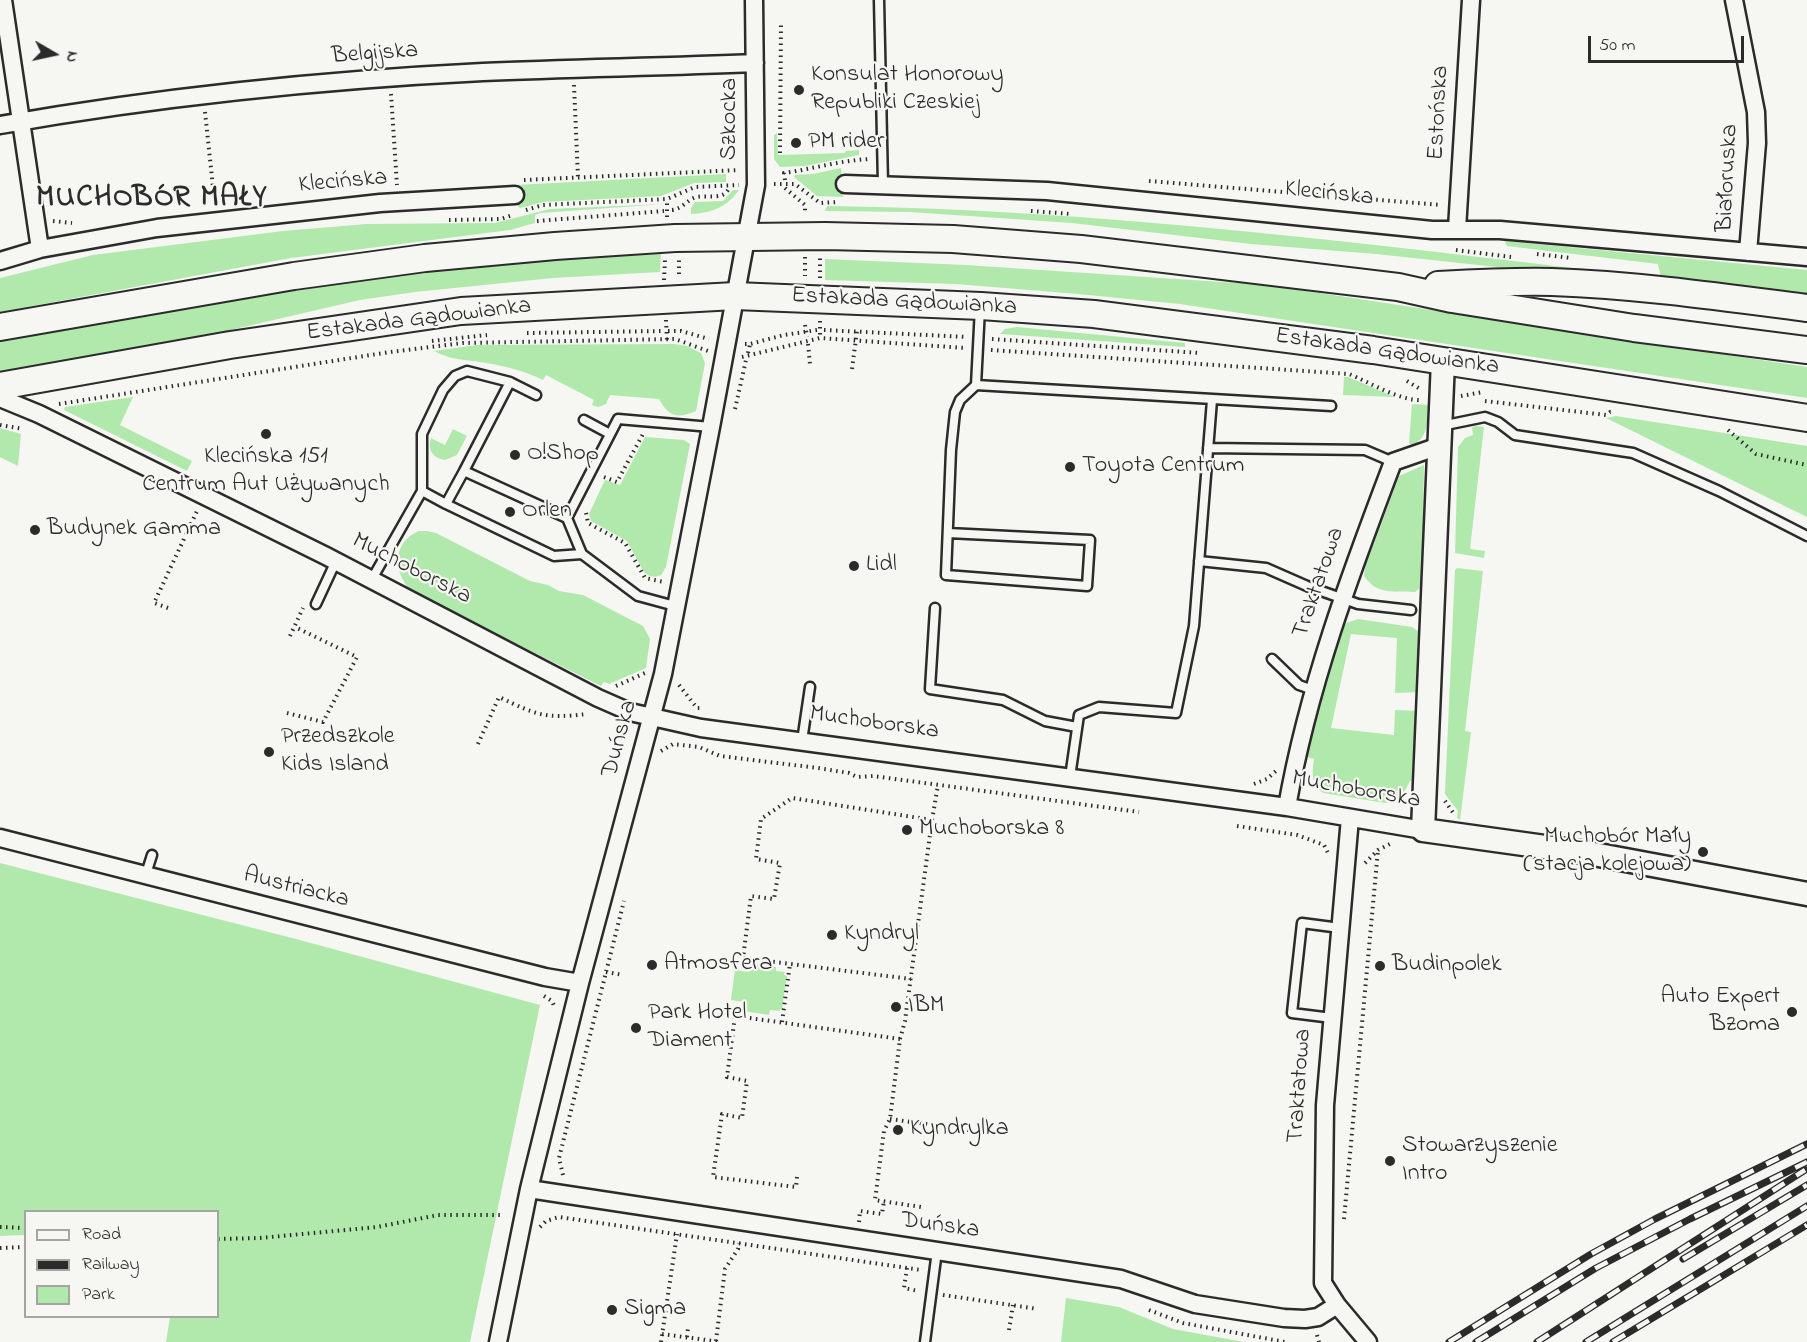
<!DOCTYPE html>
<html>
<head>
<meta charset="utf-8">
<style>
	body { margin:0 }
	#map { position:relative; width:1807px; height:1342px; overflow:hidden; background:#f6f6f2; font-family:"Indie Flower",sans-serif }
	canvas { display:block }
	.legend { position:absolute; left:24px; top:1210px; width:195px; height:108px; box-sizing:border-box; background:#f6f6f2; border:2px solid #a5a5a2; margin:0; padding:8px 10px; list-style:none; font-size:18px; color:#2b2b2b }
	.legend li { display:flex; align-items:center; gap:12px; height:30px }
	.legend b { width:30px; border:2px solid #a5a5a2 }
	.north { position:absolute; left:24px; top:24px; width:60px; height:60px; -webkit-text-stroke:4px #f6f6f2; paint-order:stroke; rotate:99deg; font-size:16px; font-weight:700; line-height:24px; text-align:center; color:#2b2b2b }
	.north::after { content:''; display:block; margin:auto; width:21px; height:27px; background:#2b2b2b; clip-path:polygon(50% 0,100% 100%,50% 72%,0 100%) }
	.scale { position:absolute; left:1588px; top:36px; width:156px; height:27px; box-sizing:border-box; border:3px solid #2b2b2b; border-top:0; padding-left:8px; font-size:18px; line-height:21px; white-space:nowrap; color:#2b2b2b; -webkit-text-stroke:4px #f6f6f2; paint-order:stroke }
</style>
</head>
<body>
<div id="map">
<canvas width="1807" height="1342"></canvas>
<ul class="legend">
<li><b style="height:8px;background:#f6f6f2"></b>Road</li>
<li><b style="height:8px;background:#2b2b2b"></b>Railway</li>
<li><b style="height:16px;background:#b1e9ac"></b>Park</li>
</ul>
<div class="north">N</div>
<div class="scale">50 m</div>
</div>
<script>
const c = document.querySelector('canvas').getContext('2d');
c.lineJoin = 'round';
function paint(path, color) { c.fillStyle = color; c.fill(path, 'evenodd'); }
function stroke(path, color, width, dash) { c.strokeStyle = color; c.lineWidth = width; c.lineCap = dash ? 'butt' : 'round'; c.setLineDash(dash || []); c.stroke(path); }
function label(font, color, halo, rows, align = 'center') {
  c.font = font + ' "Indie Flower",sans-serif'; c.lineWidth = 4.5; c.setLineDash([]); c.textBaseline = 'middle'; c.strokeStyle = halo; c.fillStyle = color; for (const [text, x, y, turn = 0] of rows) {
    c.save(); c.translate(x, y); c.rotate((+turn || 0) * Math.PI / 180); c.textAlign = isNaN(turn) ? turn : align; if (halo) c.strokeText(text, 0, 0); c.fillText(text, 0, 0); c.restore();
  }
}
paint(new Path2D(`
	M777,133L778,155L845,153L846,151L859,150V155L805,166L780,167L774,159V135Z
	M841,168L843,197L817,196L794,177L795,175L813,174Z
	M726,174V182L694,183L661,196L543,202L520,208L517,205L516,185Z
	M733,190H739C727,207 712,213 691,214V208L695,202L723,201Z
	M664,204L541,213L535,215V223L510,230L291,258L0,312V278L93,255L283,231L367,224L495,223L550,209Z
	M827,206C1095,209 1367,244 1633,275L1525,270L1376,254L1251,244L1072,223L910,212L825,211Z
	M1505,241L1807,270V299L1661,278L1658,264L1507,246Z
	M661,251L660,272L553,278L415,292L360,300L209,335L0,373V341L279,290L492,262Z
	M825,259L966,265L1267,285L1807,367V398L1180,304L1078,294L956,284L825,280Z
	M1017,327L1185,343V347L1000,334L1005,329Z
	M674,344L687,346L701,353L705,363L696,411C677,419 669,417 659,399L610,395L606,404L598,407L592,405L594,400L546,375L543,380C523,370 501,365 480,362C461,359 451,360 434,351L477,345Z
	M1344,377H1348L1395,397L1343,395Z
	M133,397L120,425L192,461L187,471L64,410L65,407Z
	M1412,404L1428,405C1427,421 1429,439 1411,445L1409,443Z
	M1616,416L1807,446V517L1606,418Z
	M1477,426L1484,427L1470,549L1485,551L1484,558L1455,553L1458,447L1465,438L1473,435L1472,427Z
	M0,428L21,434L18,466L0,457Z
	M453,429L467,436L457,455L445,460C433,458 427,450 431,438L445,445Z
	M645,437L684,440L690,444L666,567L661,575C655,578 649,577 644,572L627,541L591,521L589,514L605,480L620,485Z
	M1424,465L1422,581L1420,588L1415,592C1393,591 1377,595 1364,576L1365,567L1399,476Z
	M419,531H427L436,533L530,581L548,585L559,591L583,595L643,626L650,639L646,668L609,684L604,682L601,686L411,591C393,572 392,542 419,531Z
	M1457,568L1483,571L1465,731L1471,732L1460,820L1457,818L1458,811L1445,794L1455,570Z
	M1358,619L1412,627L1418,631L1421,637L1420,692L1395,693L1397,638L1351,634L1331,728L1394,735L1395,710L1419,711L1416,781H1410C1404,793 1400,801 1385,803L1323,793C1311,783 1312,773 1314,759L1307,757L1319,701L1338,637L1346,623Z
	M0,863L296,939L540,1005L470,1342H166L170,1317L218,1316V1212H26L25,1235L0,1236Z
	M749,963L776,967V971L785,972L784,975L787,976L782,1009H780L779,1011L770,1010L769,1015L743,1011L744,1002L731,1000L735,970L748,972Z
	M1066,1298L1119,1307L1173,1329L1244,1342H1061Z`), '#b1e9ac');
const lane = new Path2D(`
	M879,0L883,184
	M510,382L536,395
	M976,385L1331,406
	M584,420L610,434
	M1441,426L1485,417L1498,422L1515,435L1633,453L1719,491L1807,536
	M1208,448L1365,450L1393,462
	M422,491L446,504L464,471L567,518L582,554L638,596L675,606
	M446,504L554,556L582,554
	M567,518L618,419L711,427
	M948,533L1090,540L1087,586L946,575L951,450L955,412L960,400L976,385L980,308
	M1199,561L1266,568L1307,586L1358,604L1411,610
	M372,579L422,491V434L443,390L455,376L467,371L510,382L464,471
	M316,604L336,561
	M935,608L930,689L1003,700L1045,721L1077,727
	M1272,659L1299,685L1313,690
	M802,741L810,687
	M1070,777L1079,715L1099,707L1176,713L1194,626L1212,400
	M146,874L152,855
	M1332,1018L1292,1013L1302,923L1340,928
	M925,1342L937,1251`);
const street = new Path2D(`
	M3,0L40,249
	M1734,0L1756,112L1757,143L1748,252
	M0,125C159,97 321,80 483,72C573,68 664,67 755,63
	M845,184L1047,191L1432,230H1500L1807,257
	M1457,229L1471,0
	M0,261L40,249L157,228L380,203L515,195
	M0,398L39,414L326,556L598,698L630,712L701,728L1287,807L1423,830
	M1287,807C1308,687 1350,575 1393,462L1439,446
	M1350,818L1325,1105L1323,1283L1337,1305L1368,1342
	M0,838L545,977L580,983
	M529,1189L1121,1279L1195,1304L1284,1318L1305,1319L1318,1317L1337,1305
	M498,1342L529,1189L580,983L663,674L711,427L756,185L754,0`);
const secondary = new Path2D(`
	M1443,361L1423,830L1588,853L1807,894`);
const primary = new Path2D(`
	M1438,285C1476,283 1514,281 1552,282C1637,285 1722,297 1807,308
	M0,327L294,276L425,258L555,246L675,238L825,236L953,239L1081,249L1398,287L1452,299L1634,328L1807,350
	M0,386L230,345L461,311L735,296L981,306L1094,314L1373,350L1807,418`);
stroke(lane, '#2b2b2b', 13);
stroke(street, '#2b2b2b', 21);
stroke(secondary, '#2b2b2b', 27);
stroke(primary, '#2b2b2b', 30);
stroke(new Path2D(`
	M574,85L578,178
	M391,94L397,185
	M205,112L215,206
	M780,153L781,21
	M524,180L739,170
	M785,180L784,173C813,169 841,160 871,159
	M1149,181L1441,205
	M774,184H795L820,203L838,202
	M785,188L805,205V213
	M526,210L543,205L667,199L695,187L739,185
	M672,210C683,209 687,199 697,197C707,195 722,200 728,190
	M1031,211L1072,214
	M667,217V199
	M449,220L501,219L513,215
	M53,221L72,223
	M537,221L664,211
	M1456,250L1511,257
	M1537,254L1571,258
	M805,257V276
	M679,274V260
	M820,278V258
	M664,280L665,260
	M666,320L667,340
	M820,321V338
	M805,325L807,337
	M824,330L967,337
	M668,331H681L709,339
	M527,333L663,331
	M992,339L1200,353
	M432,341L487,335
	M745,344H750L784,335L817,330
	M808,344L810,364
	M991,350L1349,374C1369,382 1400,401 1421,400
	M748,353L750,344
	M742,357L820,338L965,348
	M852,369L857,331
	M1407,381L1420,389
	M1461,396L1483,392
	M1485,401L1606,415L1610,412H1614
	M59,404L390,352L463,343L675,339L708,351
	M735,409L746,360
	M0,425L23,429
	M1728,430L1756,454L1807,465
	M604,477L617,482L643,434
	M586,513L588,523L625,543L645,578L664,582
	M168,608L154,603L197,511
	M290,636L303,608
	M679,685L697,708H700
	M616,686L645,673
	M287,713L323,722L357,657L295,627
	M478,744L499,697C537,715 544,719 587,714
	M661,751L673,744L699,747L720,756L818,768L849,773L857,777L873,776L1139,812
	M1254,784L1267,779L1276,771
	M1445,801L1454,814
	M932,820L938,785
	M1237,826L1297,835L1324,845L1328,853
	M1365,863L1378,850L1392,843
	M606,972L623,975
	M544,996L552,1001L555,1008
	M782,1022L790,964
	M900,1039L905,1021L932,820L792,798L761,819L756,859L780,863L774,899L751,896L743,958L911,979
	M890,1119L969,1130
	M563,1175L559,1158L624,901
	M797,1177L796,1187L713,1177L722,1114L742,1118L747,1081L727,1077L735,1016L900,1039L890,1119L884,1131L875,1200L921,1207
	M1344,1219L1378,850
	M859,1222L860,1211L882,1214L884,1201
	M0,1227L26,1228
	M540,1227L546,1221L559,1217L921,1270
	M218,1239L260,1238L377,1227L438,1215H504
	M0,1248L26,1247
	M907,1268L904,1288L918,1291
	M943,1295L1038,1309
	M1149,1310L1183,1323L1285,1342
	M1009,1330L1013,1305
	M662,1334L721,1342
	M1317,1335L1319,1342
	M687,1337L688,1328
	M716,1341L725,1269L738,1249L739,1243
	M661,1342L677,1234`), '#2b2b2b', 4, [1.5, 4.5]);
stroke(lane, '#f6f6f2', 8);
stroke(street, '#f6f6f2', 16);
stroke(secondary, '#f6f6f2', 22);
stroke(primary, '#f6f6f2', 26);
const rail = new Path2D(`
	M1683,1259L1807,1185
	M1449,1342L1591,1254L1655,1219L1807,1144
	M1476,1342L1596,1268L1690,1219L1807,1162
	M1537,1342L1805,1170
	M1586,1342L1807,1206
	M1613,1342L1807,1225`);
stroke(rail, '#2b2b2b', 7);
stroke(rail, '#f6f6f2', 4.5, [14]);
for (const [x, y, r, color] of [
	[799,90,6,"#2b2b2b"],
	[796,143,6,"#2b2b2b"],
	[266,434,6,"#2b2b2b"],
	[515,455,6,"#2b2b2b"],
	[1070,467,6,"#2b2b2b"],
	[510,512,6,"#2b2b2b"],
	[35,530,6,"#2b2b2b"],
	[854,566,6,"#2b2b2b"],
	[269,752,6,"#2b2b2b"],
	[907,830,6,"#2b2b2b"],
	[1703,852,6,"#2b2b2b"],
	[832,935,6,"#2b2b2b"],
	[652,965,6,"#2b2b2b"],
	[1380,966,6,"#2b2b2b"],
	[896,1007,6,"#2b2b2b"],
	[1792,1012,6,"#2b2b2b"],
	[636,1028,6,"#2b2b2b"],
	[898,1130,6,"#2b2b2b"],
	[1390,1161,6,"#2b2b2b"],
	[612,1310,6,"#2b2b2b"]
]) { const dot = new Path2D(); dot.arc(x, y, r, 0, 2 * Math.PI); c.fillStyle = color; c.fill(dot); stroke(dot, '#f6f6f2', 2); }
label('24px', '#2b2b2b', '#f6f6f2', [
	["Belgijska",375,55,-4],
	["Estońska",1440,113,-87],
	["Szkocka",731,119,-90],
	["Białoruska",1729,178,-87],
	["Klecińska",343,183,-5],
	["Klecińska",1329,195,6],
	["Estakada Gądowianka",904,303,3],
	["Estakada Gądowianka",419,321,-7],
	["Estakada Gądowianka",1387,353,8],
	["Muchoborska",411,570,27],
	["Traktatowa",1320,583,-71],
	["Muchoborska",874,724,8],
	["Duńska",621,739,-75],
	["Muchoborska",1356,791,10],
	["Austriacka",296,889,14],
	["Traktatowa",1301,1086,-86],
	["Duńska",940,1227,8]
]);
label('24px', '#2b2b2b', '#f6f6f2', [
	["Konsulat Honorowy",811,76],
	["Republiki Czeskiej",811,104],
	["PM rider",808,143],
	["O!Shop",527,455],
	["Klecińska 151",266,458,"center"],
	["Centrum Aut Używanych",266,486,"center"],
	["Toyota Centrum",1082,467],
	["Orlen",522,512],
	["Budynek Gamma",47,530],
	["Lidl",866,566],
	["Przedszkole",281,738],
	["Kids Island",281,766],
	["Muchoborska 8",919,830],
	["Muchobór Mały",1691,838,"right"],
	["(stacja kolejowa)",1691,866,"right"],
	["Kyndryl",844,935],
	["Atmosfera",664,965],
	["Budinpolek",1392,966],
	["Auto Expert",1780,998,"right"],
	["Bzoma",1780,1026,"right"],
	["IBM",908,1007],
	["Park Hotel",648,1014],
	["Diament",648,1042],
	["Kyndrylka",910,1130],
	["Stowarzyszenie",1402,1147],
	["Intro",1402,1175],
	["Sigma",624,1310]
], 'left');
c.letterSpacing = '1.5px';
label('bold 30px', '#2b2b2b', '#f6f6f2', [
	["MUCHOBÓR MAŁY",152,200]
]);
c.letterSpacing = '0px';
</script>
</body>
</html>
